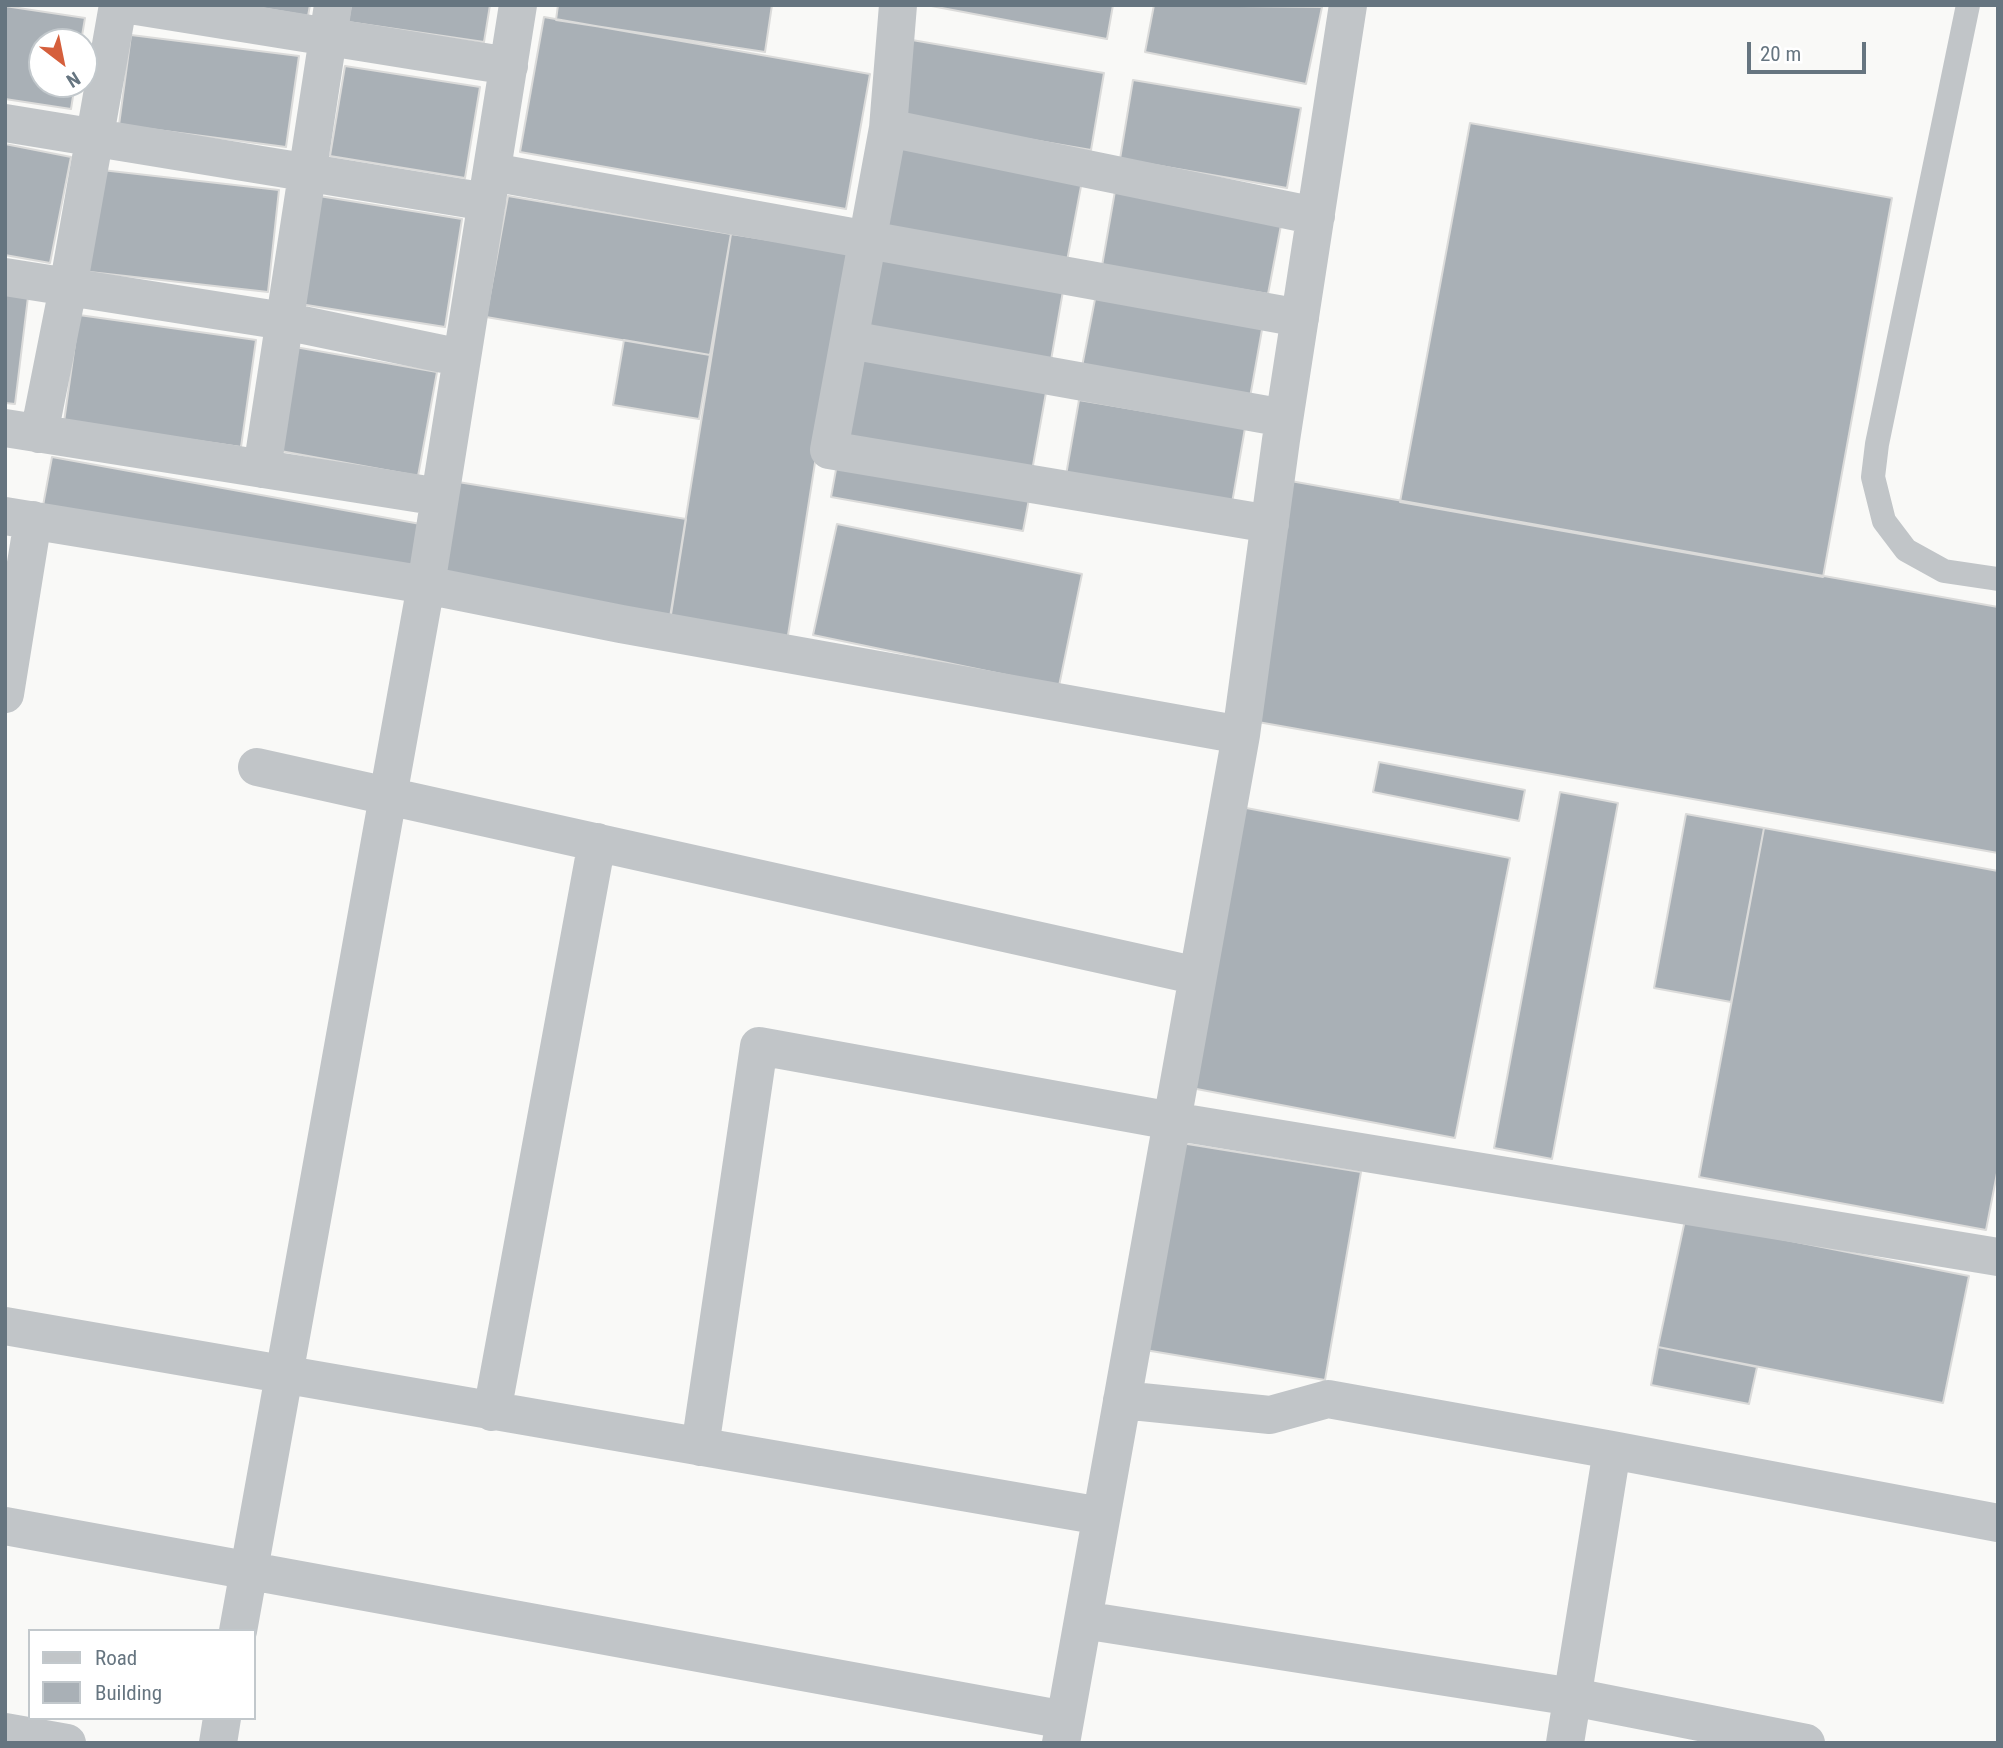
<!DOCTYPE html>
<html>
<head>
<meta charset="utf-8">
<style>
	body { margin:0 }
	#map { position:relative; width:2003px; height:1748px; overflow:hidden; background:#f9f9f7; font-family:"Roboto Condensed",sans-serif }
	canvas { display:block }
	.frame { position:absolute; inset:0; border:7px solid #667580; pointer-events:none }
	.legend { position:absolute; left:28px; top:1629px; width:228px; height:91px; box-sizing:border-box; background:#fff; border:2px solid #c2c8cc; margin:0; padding:9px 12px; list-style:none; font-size:21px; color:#667580 }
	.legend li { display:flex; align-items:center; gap:14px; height:35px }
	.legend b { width:35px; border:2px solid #c2c8cc }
	.north { position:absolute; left:28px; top:28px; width:70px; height:70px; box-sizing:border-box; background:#fff; border:2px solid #c2c8cc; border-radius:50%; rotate:148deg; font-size:19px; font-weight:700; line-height:28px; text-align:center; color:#667580 }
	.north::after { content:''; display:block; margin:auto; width:24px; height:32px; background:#d55f3c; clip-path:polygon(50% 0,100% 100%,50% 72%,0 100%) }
	.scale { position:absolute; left:1747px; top:42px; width:119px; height:32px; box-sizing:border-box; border:4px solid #667580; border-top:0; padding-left:9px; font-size:21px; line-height:24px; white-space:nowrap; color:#667580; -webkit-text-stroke:5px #fff; paint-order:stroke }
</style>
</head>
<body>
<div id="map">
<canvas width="2003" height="1748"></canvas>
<div class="frame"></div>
<ul class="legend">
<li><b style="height:9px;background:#c1c5c8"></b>Road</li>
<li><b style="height:19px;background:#a9b0b6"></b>Building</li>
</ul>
<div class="north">N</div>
<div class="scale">20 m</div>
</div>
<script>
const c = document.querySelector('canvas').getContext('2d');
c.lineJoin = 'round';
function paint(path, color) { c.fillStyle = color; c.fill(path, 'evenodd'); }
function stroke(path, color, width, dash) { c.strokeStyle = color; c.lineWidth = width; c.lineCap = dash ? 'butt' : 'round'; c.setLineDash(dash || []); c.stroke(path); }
const building = new Path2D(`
	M243,5H310L308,16Z
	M351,5H490L484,42L348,22Z
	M558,5H772L765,52L556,20Z
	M926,5H1113L1107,39Z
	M1154,5L1322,7L1306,84L1145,52Z
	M5,6L85,18L81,42H42V84H75L71,109L5,99Z
	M544,17L870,74L846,209L520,152Z
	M131,35L299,56L286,147L119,125Z
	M912,40L1104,73L1091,150L899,117Z
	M345,66L480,87L465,178L330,156Z
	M1133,80L1301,108L1287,188L1120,159Z
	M1470,123L1892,198L1823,577L1400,502Z
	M5,144L71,157L50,263L5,255Z
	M894,146L1082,181L1067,261L878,226Z
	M93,169L279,190L268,292L81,271Z
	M1115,191L1282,220L1268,294L1102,266Z
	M319,196L462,219L445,327L300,304Z
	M508,196L731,234L710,355L486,317Z
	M731,234L848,252L786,648L668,630Z
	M875,258L1063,291L1050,366L861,333Z
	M5,294L28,297L15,404L5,403Z
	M1096,294L1263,324L1249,403L1081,372Z
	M79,315L256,340L241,447L64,422Z
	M624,340L710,355L699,419L613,405Z
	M295,347L437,372L418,476L275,450Z
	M853,354L1047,387L1032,471L839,439Z
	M1079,400L1245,428L1231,509L1065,481Z
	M52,457L426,525L414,590L40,522Z
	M837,464L1029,499L1023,531L831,497Z
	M1285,480L1998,607V853L1241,719Z
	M458,482L686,519L669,627L440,590Z
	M837,524L1082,574L1059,686L813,635Z
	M1379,762L1525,790L1519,821L1373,792Z
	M1560,792L1618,803L1552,1159L1494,1148Z
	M1241,807L1510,858L1455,1138L1186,1087Z
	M1686,814L1764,828L1731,1002L1654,988Z
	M1764,828L1998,871V1168L1986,1230L1699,1177Z
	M1175,1142L1361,1172L1325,1380L1139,1349Z
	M1685,1220L1969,1276L1943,1403L1658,1347Z
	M1658,1347L1757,1367L1749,1404L1651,1385Z`);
paint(building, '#a9b0b6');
stroke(building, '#dbdbda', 2);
stroke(new Path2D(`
	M1968,5L1877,444L1873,477L1884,521L1906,550L1944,571L1998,579`), '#c1c5c8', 24);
stroke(new Path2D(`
	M130,5L509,66
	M898,5L888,128L829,450L1270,524
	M5,123L487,202
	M888,128L1316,216
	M492,172L1300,318
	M5,277L284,321L462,358
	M850,340L1284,418
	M5,428L440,497
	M39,434L68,288L118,5
	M262,469L333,5
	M5,516L426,585L518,5
	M5,694L33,520
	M257,767L1198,976
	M5,1326L1101,1516
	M1122,1400L1270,1415L1328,1399L1612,1450L1998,1523
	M492,1412L597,842
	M700,1447L759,1046L1172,1121L1998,1257
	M5,1526L1065,1720
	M1083,1620L1573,1697L1806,1743
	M238,1631L426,585L621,624L1241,735
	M5,1732L67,1743
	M218,1743L222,1718
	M1061,1743L1241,735L1281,440L1348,5
	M1565,1743L1612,1450`), '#c1c5c8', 38);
</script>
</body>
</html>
